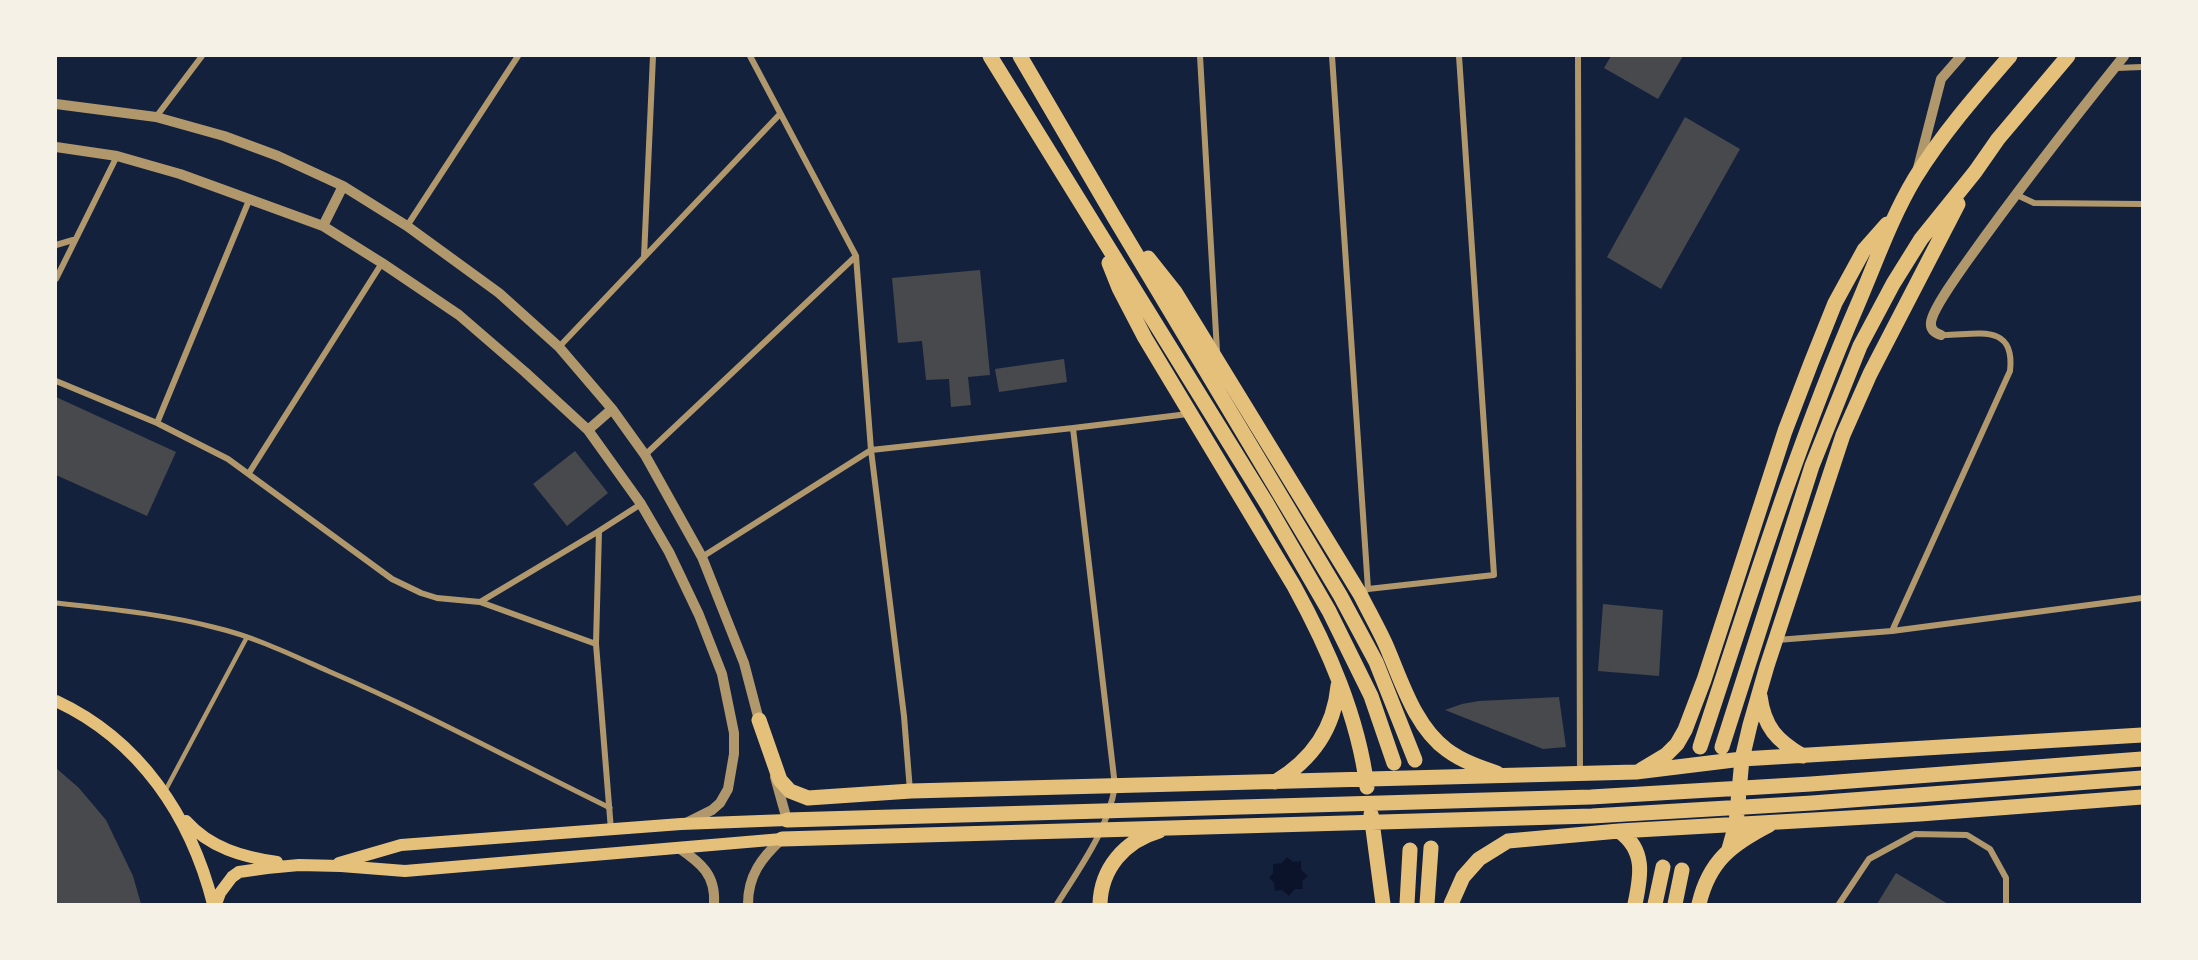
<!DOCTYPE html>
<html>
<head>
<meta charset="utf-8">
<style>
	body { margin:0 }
	#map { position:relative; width:2198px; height:960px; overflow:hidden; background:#14213d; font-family:"Titillium Web",sans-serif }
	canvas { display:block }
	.frame { position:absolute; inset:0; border:57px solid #f6f1e7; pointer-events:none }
</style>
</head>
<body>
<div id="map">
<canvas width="2198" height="960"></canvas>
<div class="frame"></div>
</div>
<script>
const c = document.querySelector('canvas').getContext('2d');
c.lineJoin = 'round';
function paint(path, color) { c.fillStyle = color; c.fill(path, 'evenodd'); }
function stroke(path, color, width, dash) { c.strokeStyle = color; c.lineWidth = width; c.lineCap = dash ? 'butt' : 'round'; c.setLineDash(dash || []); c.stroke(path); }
paint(new Path2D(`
	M1287,857L1293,862L1301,861V870L1308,876L1302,881L1303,889H1295L1289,896L1282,890L1275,891L1274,883L1269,878L1273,873V864L1282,863Z`), '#0b132b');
paint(new Path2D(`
	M1611,56H1683L1658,99L1604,68Z
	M1685,117L1740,149L1661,289L1607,257Z
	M980,270L990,375L968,377L971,405L951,407L949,379L926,380L922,341L898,343L892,278Z
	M1064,359L1067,382L999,392L995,369Z
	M56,397L176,452L147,516L56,475Z
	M575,451L608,493L567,526L533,484Z
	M1603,604L1663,610L1659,676L1598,671Z
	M1559,697L1566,747L1543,749L1445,710L1462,704L1479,701Z
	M56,768L79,788L106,820L133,876L141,904H56Z
	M1896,873L1948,904H1877Z`), '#48494c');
stroke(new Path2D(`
	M164,793L247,637`), '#b1986c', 4.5);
stroke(new Path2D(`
	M56,603C110,609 164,614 217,628C255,637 292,655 328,671C424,712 516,762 610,808`), '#b1986c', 5);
stroke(new Path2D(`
	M750,56L856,256L871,450L904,716L910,791
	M1200,56L1217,351
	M1332,56L1368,589
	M1578,56L1580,774
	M2116,68L2142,67
	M156,117L202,56
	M2017,195L2034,203L2142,204
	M407,226L518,56
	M56,245L73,240
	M644,257L653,56
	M56,279L117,156
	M559,347L780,114
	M56,381L157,423L228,459L392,579L421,593L437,598L480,602L599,531L641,504
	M157,423L250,198
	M645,455L856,256
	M249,473L382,263
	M599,531L596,644L611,830
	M702,557L871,450L1073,428L1188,414
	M1360,593L1368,589L1494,575L1459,56
	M480,602L596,644
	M1892,631L2010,371C2016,320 1972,336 1941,335
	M1777,640L1892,631L2142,598
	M1057,904C1080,867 1108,830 1115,786L1073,428
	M1839,904L1869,859L1915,834L1967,835L1990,849L2006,878V904`), '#b1986c', 6);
stroke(new Path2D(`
	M56,104L156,117L224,136L278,156L343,186L407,226L499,293L559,347L612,409L645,455L702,557L744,663L760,724
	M56,147L117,156L180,174L323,226L382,263L459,315L525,372L588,430L641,504L669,552L699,615L722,674L734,733V754L728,789L720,803L712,810L686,823
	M1918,168L1941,79L1961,56
	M323,226L343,186
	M1941,335C1935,333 1930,330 1931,322C1933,308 1959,273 1968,260C2018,190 2071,122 2124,56
	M588,430L612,409
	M775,777L787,820
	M679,848C701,863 716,875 714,904
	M748,904C748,876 761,858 782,839`), '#b1986c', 10);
stroke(new Path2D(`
	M56,701C140,740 191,817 213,904
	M186,821C210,848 243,857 277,862
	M339,863L401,845L681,824L787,820
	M216,904L220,893L232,877L239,872L267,868L299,865L341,866L405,871L782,839`), '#e5c07b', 12);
stroke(new Path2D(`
	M990,56L1267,504L1329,611L1371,696L1394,763
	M1020,56L1114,217L1340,595L1376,662L1415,760
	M1148,258L1175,292L1360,594C1368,610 1377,626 1385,643C1401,679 1414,726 1447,750C1462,761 1479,767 1497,773
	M1109,263L1119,288L1145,338L1294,586C1328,648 1358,716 1367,787
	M1760,696C1764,727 1777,741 1803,756
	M759,720L780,780L790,791L808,798L911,791L1636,772L1742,759L2142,735
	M1700,747C1749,599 1795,449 1857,306C1876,262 1891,218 1915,178C1942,134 1977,94 2010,56
	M1722,747L1812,466L1860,346L1893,284L1921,239L1975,172L1998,139L2068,56
	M1641,770L1666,755L1677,744L1685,730L1704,680L1785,431L1811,363L1835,303L1864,250L1887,224
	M1275,782C1312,760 1334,729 1338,686
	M1371,814L1383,904
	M787,820L1591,797L1811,784L2142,759
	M1619,831C1646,850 1641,876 1635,904
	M782,839L1592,816L1812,803L2142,778
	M1729,849L1736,824L1742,759L1750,725L1767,666L1843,435L1870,374L1958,204
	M1100,904C1101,869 1124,841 1159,831
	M1407,904L1410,850
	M1427,904L1431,848
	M1451,904L1463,877L1479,859L1508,841L1619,831L1920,814L2142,797
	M1655,904L1663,867
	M1675,904L1682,870
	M1699,904C1709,861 1732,844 1769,825`), '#e5c07b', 15);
</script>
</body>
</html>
